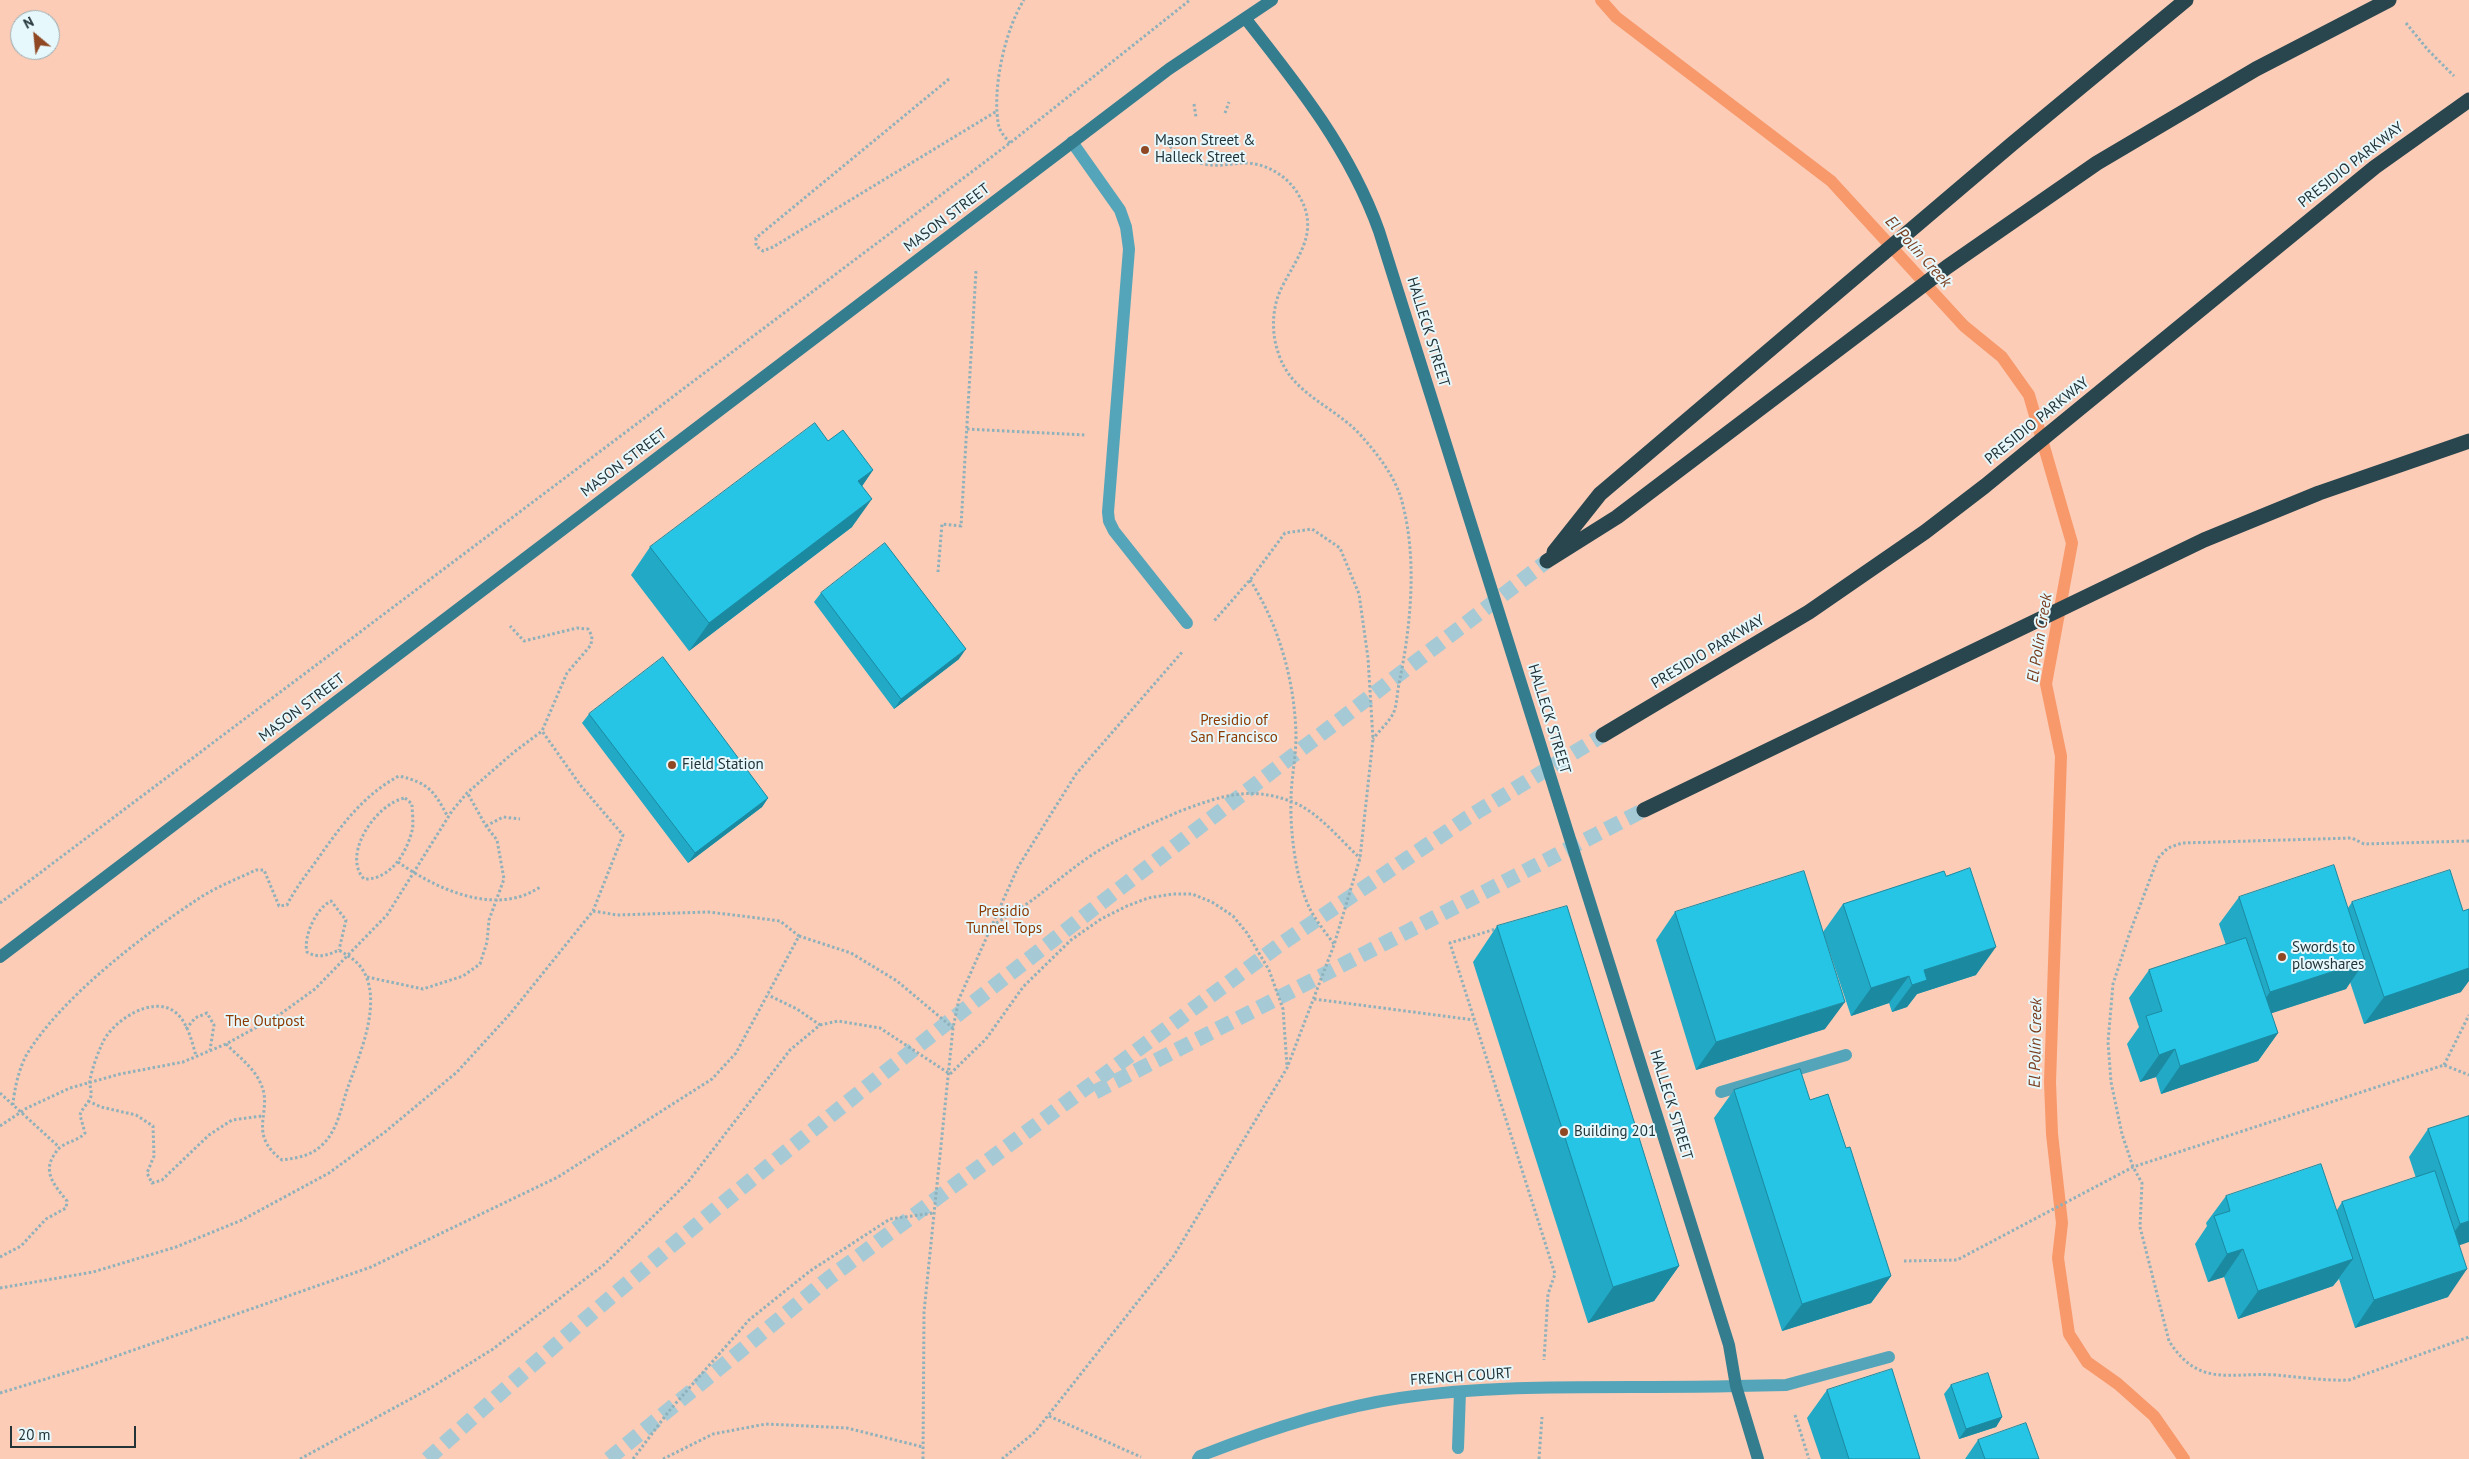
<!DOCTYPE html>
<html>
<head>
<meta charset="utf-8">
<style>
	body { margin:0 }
	#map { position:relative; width:2469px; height:1459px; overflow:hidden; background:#c5f0fc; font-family:"PT Sans",sans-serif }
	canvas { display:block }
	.north { position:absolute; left:10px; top:10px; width:50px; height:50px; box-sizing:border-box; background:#e7f8fd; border:1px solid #99aaae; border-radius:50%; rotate:332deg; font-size:14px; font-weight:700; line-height:20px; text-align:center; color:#233438 }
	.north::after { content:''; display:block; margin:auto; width:18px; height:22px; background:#8f4823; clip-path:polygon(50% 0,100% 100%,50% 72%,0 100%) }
	.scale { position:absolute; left:10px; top:1426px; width:126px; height:22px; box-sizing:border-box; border:2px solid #233438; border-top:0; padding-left:6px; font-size:15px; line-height:18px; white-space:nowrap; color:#233438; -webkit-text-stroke:4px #e7f8fd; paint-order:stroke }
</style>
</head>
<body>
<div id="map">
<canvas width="2469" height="1459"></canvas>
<div class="north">N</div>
<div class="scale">20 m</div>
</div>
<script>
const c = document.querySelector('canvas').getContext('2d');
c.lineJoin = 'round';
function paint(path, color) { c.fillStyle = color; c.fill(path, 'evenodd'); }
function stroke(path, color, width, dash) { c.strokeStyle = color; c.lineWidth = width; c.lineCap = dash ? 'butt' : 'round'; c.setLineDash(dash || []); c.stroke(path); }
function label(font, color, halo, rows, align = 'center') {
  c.font = font + ' "PT Sans",sans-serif'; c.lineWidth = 4; c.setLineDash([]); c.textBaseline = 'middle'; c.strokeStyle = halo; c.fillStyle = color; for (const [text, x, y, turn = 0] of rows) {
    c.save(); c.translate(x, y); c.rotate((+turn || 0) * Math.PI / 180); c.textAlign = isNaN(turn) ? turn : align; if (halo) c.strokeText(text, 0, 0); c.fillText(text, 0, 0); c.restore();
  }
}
paint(new Path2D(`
	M0,0H2469V1459H0ZM20,20H50V50H20Z`), '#fcccb6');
stroke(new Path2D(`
	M1601,0L1616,17L1831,181L1964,326L2002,357L2029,395L2072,543L2046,684L2061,756L2050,1082L2052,1134L2062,1223L2058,1258L2069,1334L2087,1362L2118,1384L2154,1416L2184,1459`), '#f7996b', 12);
stroke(new Path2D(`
	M1095,1092L1644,810
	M427,1459C541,1356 658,1255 777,1159C1029,954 1290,759 1547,561
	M609,1459L829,1278L1278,946L1467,818L1603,735`), '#a5cad5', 15, [15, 8]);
stroke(new Path2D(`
	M2406,23L2428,50L2454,76
	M949,79L762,233L756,238V246L763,251L773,247L997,111
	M1194,104L1196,117
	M1225,113L1229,102
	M1155,133C1169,147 1184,159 1204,164C1217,167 1229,164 1242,163C1264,162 1287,175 1298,194C1321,231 1298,255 1282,287C1272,306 1271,332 1278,352C1291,396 1337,406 1364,439C1379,456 1394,476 1401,498C1418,557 1411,625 1399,684C1397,693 1397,706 1393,714C1388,723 1379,731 1373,739
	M1010,143C1006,138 1001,133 999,127C991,92 1005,29 1024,0
	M967,429L1086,435
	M938,572L942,524L961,526L976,271
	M1250,580C1279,625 1295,682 1296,736C1296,758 1291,779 1291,801C1290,832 1296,881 1310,909C1316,921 1326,933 1334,944
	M405,798L412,804C412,812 414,823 412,831C406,854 390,880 364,879C341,854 377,803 405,798Z
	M486,826L503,817L520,819
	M2469,841L2364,844L2352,838L2182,843L2168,848L2158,858L2130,932L2113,984L2108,1042L2111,1082L2122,1134L2133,1167L2142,1183L2140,1227L2169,1341C2199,1388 2229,1372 2276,1375C2300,1377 2324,1381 2349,1380L2469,1337
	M398,862C436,889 496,917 540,887
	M0,903L1010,143L1190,0
	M593,911L617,915L708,912L742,916L780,921L799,936
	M992,926C1005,917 1018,910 1031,901C1053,885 1074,866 1098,851C1125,835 1154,822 1183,810C1221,796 1249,786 1290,801C1317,810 1339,839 1360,858
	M1499,928L1450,943L1555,1274L1548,1294L1544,1360
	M367,977L423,989L463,976L480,964L487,942L489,920L504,879L497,840L486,826L468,794
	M1314,999L1474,1020
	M820,1025L838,1021L880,1028L950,1074L986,1039L1023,987L1071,940L1101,919L1127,906L1148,898L1173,894H1192L1212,902L1233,916L1247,933L1269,970L1283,1009L1287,1066
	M186,1029L195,1018L207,1013L214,1025L210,1050
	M226,1044C238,1056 253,1067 260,1082C275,1111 245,1132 282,1160C297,1158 310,1156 321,1146C338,1131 341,1107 348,1087C359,1056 380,1009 366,976C359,961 351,958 339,950C328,955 319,959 307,952C303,937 316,908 331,901L346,920L339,950
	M2444,1065L2469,1015
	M0,1093L59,1147
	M88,1101L101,1107L136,1115L153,1126L154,1156L147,1173L152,1183L162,1180L209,1135L232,1120L262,1116
	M13,1105C14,1090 19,1068 27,1054C62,997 142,936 198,899C216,887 237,879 256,870H264L279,906L287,905C295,889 306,875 317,860C340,827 363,795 399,776C429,783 434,791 448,817
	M0,1126L27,1108L70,1088L120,1074L183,1062L226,1044L279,1015L315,989L387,915L452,811L467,793L514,752L542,731
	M0,1257L21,1246L46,1219L66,1208L67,1201C56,1187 42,1173 54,1155C56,1152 58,1148 62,1146C70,1141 79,1140 85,1133L80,1115C82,1108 89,1103 91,1096C92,1091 89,1085 90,1080C92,1069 97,1055 102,1044C111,1022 152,994 175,1012C187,1021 192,1041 196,1056
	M1904,1261L1957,1260L2133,1167L2444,1065L2469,1075
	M0,1288L93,1272L176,1247L242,1220L329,1173L385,1132L457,1072L510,1014L593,911L623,835L581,786L542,731L567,673L591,645L592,636L588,629L577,628L524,641L510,626
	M0,1393L85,1367L371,1267L558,1177L712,1079L736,1053L799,936L851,953L897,981L953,1028
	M1795,1415L1809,1459
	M1049,1416L1141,1457
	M300,1459L427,1390L493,1349L605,1264L688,1182L790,1050L820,1025L797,1009L768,995
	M633,1459L669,1411L749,1320L810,1271L890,1219L934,1213
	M663,1459L713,1434L766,1424L847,1428L923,1447
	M923,1459L924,1312L953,1028L959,999L1018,867L1076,774L1183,651
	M1002,1459L1035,1432L1173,1257L1287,1068L1334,945L1360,858L1373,739L1368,658L1359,594L1340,548L1312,529L1285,533L1250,580L1214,621
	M1539,1459L1542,1417`), '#8fb1bb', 3, [2.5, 2.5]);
stroke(new Path2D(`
	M1072,142L1120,210L1126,227L1129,249L1108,512L1109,521L1114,531L1187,623
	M1721,1092L1846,1055
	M1736,1386L1786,1385L1889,1357
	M1458,1448L1460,1392`), '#54a5ba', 12);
stroke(new Path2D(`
	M1198,1459L1200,1456C1264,1431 1332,1408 1400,1398C1510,1382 1625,1389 1736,1386`), '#54a5ba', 12);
stroke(new Path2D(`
	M1245,18C1298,85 1350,150 1379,231L1729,1345L1736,1386L1758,1459
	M0,957L1169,69L1272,0`), '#347d8f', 12);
stroke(new Path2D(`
	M1554,552L1600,494L2012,144L2186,0
	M1547,561L1617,517L1947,267L2097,163L2256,69L2389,0
	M1603,735L1809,612L1925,532L1985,486L2375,167L2469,100
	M1644,810L2204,540L2319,493L2469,441`), '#29464e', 15);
paint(new Path2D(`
	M828,441L873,470L862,486L852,527L689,651L631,575L650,547Z
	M821,593L959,659L894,709L814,602Z
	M589,714L768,798L762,807L688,863L582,723Z
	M2239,897L2348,908L2352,902L2461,992L2364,1024L2350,982L2346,989L2271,1013L2278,1033L2258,1061L2161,1094L2156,1077L2140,1082L2127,1044L2139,1027L2129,998L2149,970L2226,945L2219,924Z
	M1843,904L1976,975L1917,994L1907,1007L1892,1012L1889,1003L1851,1016L1823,932Z
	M1675,912L1825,1029L1696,1070L1656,940Z
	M1497,926L1679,1266L1654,1301L1588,1323L1473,962Z
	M1734,1090L1810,1100L1846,1148L1891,1276L1871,1303L1782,1331L1714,1118Z
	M2469,1116L2459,1245L2448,1297L2355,1328L2339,1279L2333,1286L2238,1319L2224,1277L2208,1282L2195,1244L2207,1226L2206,1223L2226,1196L2337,1210L2342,1202L2416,1178L2409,1157L2428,1129Z
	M1951,1385L2002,1417L1996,1427L1959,1439L1944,1394Z
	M1827,1390L1920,1459H1821L1807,1418Z
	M1978,1440L2039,1459H1965Z`), '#21a9c6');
paint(new Path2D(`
	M873,470L854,498L858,481Z
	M872,499L852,527L689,651L709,623Z
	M966,649L959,659L894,709L901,699Z
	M768,798L762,807L688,863L695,853Z
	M1996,947L1976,975L1917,994L1907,1007L1892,1012L1912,985L1924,970Z
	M2365,961L2346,989L2251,1020L2270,992Z
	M2469,961V981L2461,992L2364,1024L2384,997Z
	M1909,976L1889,1003L1851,1016L1871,988Z
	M1845,1002L1825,1029L1696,1070L1716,1042Z
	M2278,1033L2258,1061L2161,1094L2180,1066Z
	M2175,1049L2156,1077L2140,1082L2159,1055Z
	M2469,1221V1242L2440,1252L2460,1224Z
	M2243,1249L2224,1277L2208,1282L2227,1254Z
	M2353,1259L2333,1286L2238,1319L2258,1291Z
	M1679,1266L1654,1301L1588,1323L1613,1287Z
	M2467,1269L2448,1297L2355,1328L2374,1300Z
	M1891,1276L1871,1303L1782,1331L1802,1304Z
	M2002,1417L1996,1427L1959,1439L1966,1429Z`), '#1b8aa1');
const building = new Path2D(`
	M815,423L828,441L843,430L873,470L858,481L872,499L709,623L650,547Z
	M885,543L966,649L901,699L821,593Z
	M663,657L768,798L695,853L589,714Z
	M2334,865L2365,961L2270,992L2239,897Z
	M1970,868L1996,947L1924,970L1927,980L1912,985L1909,976L1871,988L1843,904L1944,871L1946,876Z
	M2450,870L2463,911L2469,909V968L2384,997L2352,902Z
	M1804,871L1845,1002L1716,1042L1675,912Z
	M1567,906L1679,1266L1613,1287L1497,926Z
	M2246,938L2278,1033L2180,1066L2175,1049L2159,1055L2146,1016L2162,1011L2149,970Z
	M1800,1069L1810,1100L1828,1094L1846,1148L1850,1147L1891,1276L1802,1304L1734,1090Z
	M2469,1116V1221L2460,1224L2428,1129Z
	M2321,1164L2353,1259L2258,1291L2243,1249L2227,1254L2214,1216L2230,1211L2226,1196Z
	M2435,1171L2467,1269L2374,1300L2342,1202Z
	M1892,1369L1920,1459H1849L1827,1390Z
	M1988,1373L2002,1417L1966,1429L1951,1385Z
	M2026,1423L2039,1459H1985L1978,1440Z`);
paint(building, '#26c5e6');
stroke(building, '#1b8aa1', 1);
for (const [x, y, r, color] of [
	[1145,150,5,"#8f4823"],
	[672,765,5,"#8f4823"],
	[2282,957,5,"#8f4823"],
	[1564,1132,5,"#8f4823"]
]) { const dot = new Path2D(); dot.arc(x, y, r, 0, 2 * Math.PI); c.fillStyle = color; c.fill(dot); stroke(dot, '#e7f8fd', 2); }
label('15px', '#233438', '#e7f8fd', [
	["Mason Street &",1155,141],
	["Halleck Street",1155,158],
	["Field Station",682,765],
	["Swords to",2292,948],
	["plowshares",2292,965],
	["Building 201",1574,1132]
], 'left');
label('15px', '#233438', '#e7f8fd', [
	["PRESIDIO PARKWAY",2351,165,-38],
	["MASON STREET",947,218,-37],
	["HALLECK STREET",1428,332,73],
	["PRESIDIO PARKWAY",2037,421,-39],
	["MASON STREET",624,463,-37],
	["PRESIDIO PARKWAY",1708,652,-31],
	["MASON STREET",302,708,-37],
	["HALLECK STREET",1549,719,73],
	["HALLECK STREET",1671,1105,73],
	["FRENCH COURT",1461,1377,-4]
]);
label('15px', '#8d3a00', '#e7f8fd', [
	["Presidio of",1234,721],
	["San Francisco",1234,738],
	["Presidio",1004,912],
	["Tunnel Tops",1004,929],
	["The Outpost",265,1022]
]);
label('italic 16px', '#793d1d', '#e7f8fd', [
	["El Polín Creek",1918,252,48],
	["El Polín Creek",2040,638,-81],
	["El Polín Creek",2036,1043,-89]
]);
</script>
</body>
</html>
